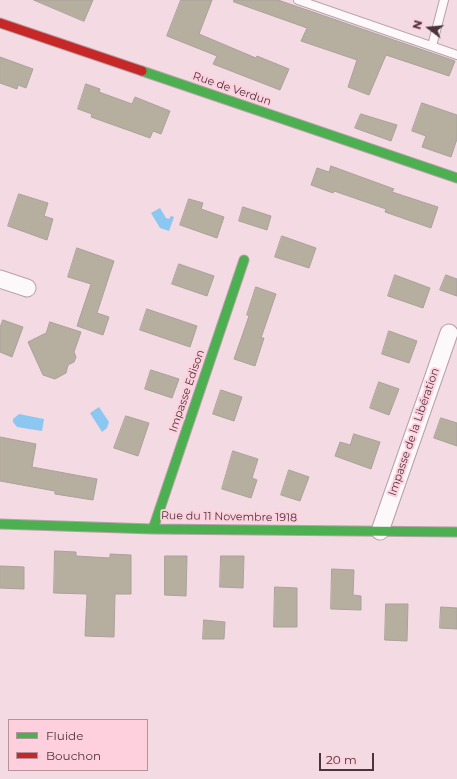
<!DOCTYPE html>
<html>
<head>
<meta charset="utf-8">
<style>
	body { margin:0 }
	#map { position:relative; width:457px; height:779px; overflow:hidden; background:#f4dae2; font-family:Montserrat,sans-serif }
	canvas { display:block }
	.legend { position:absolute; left:8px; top:719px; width:140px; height:52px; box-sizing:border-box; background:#fed0de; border:1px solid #b6929d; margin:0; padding:5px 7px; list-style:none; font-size:12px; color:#4b343c }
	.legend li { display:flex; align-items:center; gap:8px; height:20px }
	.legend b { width:20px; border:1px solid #b6929d }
	.north { position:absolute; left:409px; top:8px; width:40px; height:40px; -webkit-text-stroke:3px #fed0de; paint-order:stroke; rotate:286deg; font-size:11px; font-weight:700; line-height:16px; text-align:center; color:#4b343c }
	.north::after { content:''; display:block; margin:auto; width:14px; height:18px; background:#4b343c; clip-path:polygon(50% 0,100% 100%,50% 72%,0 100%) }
	.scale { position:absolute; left:319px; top:753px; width:55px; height:18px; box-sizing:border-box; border:2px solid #4b343c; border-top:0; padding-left:5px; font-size:12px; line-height:14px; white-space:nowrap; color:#4b343c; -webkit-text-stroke:3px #fed0de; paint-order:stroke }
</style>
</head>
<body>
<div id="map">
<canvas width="457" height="779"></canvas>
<ul class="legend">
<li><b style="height:5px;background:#4caf50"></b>Fluide</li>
<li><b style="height:5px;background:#c62828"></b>Bouchon</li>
</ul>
<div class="north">N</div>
<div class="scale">20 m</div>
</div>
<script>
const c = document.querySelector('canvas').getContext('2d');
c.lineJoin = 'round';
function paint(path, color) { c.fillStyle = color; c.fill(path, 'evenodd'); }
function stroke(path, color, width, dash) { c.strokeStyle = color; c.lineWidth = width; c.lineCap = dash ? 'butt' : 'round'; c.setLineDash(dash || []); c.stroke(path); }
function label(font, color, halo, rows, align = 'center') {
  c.font = font + ' Montserrat,sans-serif'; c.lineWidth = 4; c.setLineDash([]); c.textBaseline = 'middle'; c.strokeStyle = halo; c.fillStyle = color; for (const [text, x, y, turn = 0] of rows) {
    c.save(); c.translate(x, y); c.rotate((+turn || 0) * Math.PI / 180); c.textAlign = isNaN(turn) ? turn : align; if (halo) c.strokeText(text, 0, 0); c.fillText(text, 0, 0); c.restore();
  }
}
paint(new Path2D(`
	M160,208L166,218L169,219L171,216L174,217L169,231L160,228L151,213Z
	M99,407L109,422L107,428L102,432L90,413Z
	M19,414L44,419L42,431L17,427L13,422V419Z`), '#8cc7f2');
const building = new Path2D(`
	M34,0H93L84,21Z
	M181,0H212L199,34L256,58L257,56L289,69L280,90L213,64L217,56L167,36Z
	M234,0H278L455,61L449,76L386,55L369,95L348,87L357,60L301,41L307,28L234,2Z
	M0,57L33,69L26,88L18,85L17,89L0,83Z
	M86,84L100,89L99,92L132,104L135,97L170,111L161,134L153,131L150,138L91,117L92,114L78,109Z
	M422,103L457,115V139L451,157L422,147L426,136L412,131Z
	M361,114L397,125L391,141L355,128Z
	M331,166L394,189L392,192L438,207L431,228L385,212L386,209L334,191L333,193L311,185L317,168L329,172Z
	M19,194L48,203L44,216L53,219L47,240L8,226Z
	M189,199L203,203L201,209L224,217L217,238L180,225Z
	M243,207L271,216L267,230L239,221Z
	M282,236L316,248L309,268L275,257Z
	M77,248L114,261L97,313L109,317L103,335L77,326L91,284L68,277Z
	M179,264L214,276L207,296L172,284Z
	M395,275L430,288L423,308L388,296Z
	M446,275L457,279V296L440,290Z
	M256,287L276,294L261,338H264L255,366L234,359L249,316L247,315Z
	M147,309L197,326L190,347L140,330Z
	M3,320L23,327L12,357L0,352V328Z
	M50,322L81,332L74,352L76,357L74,362L68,365L66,373L55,379L43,375L28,342L46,333Z
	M389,331L417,341L409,363L382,354Z
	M151,370L179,379L172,398L145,389Z
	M379,382L399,389L389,415L370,408Z
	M221,390L242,397L234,421L213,414Z
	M126,416L149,423L138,456L114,448Z
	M441,418L457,423V446L434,438Z
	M354,434L380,442L371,469L335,456L340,442L350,445Z
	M0,437L36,444L32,467L97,479L93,500L55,494V491L0,481Z
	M233,451L258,459L252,478L257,480L251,498L222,489Z
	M289,470L309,477L300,501L281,495Z
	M55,551L76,552V556L110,558V554L131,555V594H115L114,637L85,636L87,594L54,593Z
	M165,556H187L186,596L165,595Z
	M221,556H244L243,588L220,587Z
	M0,566L24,567V589L0,588Z
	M332,569L354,570L353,595L361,596V610L331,609Z
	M275,587L297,588V627H274Z
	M386,604H408L407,641L385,640Z
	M441,607L457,608V629L440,628Z
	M204,620L225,622L224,639H203Z`);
paint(building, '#b6ae9f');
stroke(building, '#aba19b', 1);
const lane = new Path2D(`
	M298,0L457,55
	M432,46L444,0`);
const street = new Path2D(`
	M0,279L27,288
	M380,531L449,333`);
const fast = new Path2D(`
	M142,71L457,178
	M0,524L153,529L457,532
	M153,529L244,260`);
const jam = new Path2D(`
	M0,23L142,71`);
stroke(lane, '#b6a1a8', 10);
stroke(street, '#b6a1a8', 19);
stroke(fast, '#b6a1a8', 11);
stroke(jam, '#b6a1a8', 11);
stroke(lane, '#fdf9fb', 8);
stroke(street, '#fdf9fb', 17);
stroke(fast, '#4caf50', 9);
stroke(jam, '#c62828', 9);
label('11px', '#4b343c', '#fed0de', [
	["Rue de Verdun",232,89,19],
	["Impasse Edison",187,391,-71],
	["Impasse de la Libération",414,432,-71],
	["Rue du 11 Novembre 1918",229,517,1]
]);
</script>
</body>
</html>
